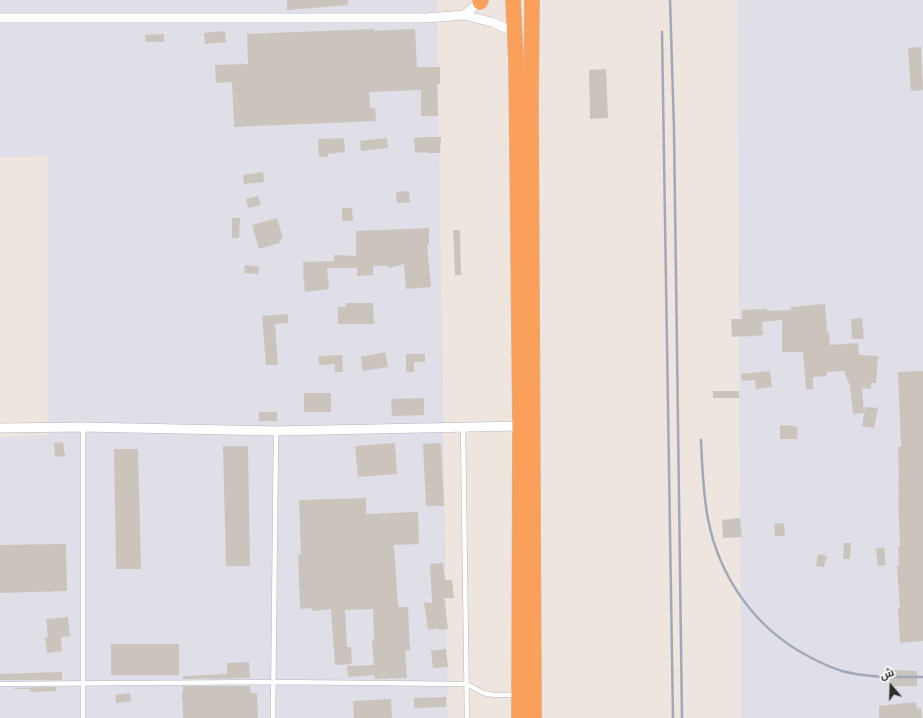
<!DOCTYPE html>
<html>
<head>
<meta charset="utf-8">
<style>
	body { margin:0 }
	#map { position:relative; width:923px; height:718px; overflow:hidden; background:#efe5df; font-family:Raleway,Cairo,sans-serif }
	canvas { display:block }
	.north { position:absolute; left:871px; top:666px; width:40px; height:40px; -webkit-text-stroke:3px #fff; paint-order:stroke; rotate:341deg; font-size:11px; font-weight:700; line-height:16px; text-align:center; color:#2d2d2d }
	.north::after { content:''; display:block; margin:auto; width:14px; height:18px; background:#2d2d2d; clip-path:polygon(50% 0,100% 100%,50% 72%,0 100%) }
</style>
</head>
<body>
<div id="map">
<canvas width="923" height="718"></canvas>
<div class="north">ش</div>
</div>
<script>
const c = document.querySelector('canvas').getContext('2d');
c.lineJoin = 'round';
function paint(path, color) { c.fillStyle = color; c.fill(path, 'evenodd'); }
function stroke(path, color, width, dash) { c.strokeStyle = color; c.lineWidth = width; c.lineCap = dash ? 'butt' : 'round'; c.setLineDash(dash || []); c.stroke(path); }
paint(new Path2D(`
	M0,0H437L448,718H0V437L48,435V156L0,157Z
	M737,0H923V718H741Z`), '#e0dfe7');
paint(new Path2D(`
	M287,0H348V5L287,10Z
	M374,29V31L415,29L417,67H440V84H437L438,116H421V90L369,92L370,108H375L376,121L234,127L232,82L216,83L215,65L248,64L247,34Z
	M225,31L226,42L205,44L204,33Z
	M164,34V42H146L145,35Z
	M921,47L923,90L911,91L908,48Z
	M606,69L608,118L590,119L589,70Z
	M426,137H441L440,153H426V152L415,153L414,138Z
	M344,138L345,152L328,154V157H319L318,139Z
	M387,138L388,148L361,151L360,141Z
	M263,172L264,182L244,184L243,175Z
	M409,191L410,202L397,203L396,192Z
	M258,196L261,205L248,208L246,199Z
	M342,208H352L353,221H342Z
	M232,218H240L239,238H232Z
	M277,218L283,238L279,240L280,243L259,249L252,225Z
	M429,228V245H427L431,287L406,289L404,264L389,268L388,266H373V275L357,276V268H327L329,289L305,292L303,271H304L303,262L334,261V255L356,256V231Z
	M453,230H460L461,275H455Z
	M245,265L259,267L258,274L244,273Z
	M346,303H373L374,324H338V307H346Z
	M825,304L827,332H829L830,345L858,343L859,355L878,356L876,383H871V389L862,388L864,413L853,414L850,386L844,371L827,372V376L813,377V389H806L803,352H782V320L762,322L763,335L740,337V336L732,337L731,319H742V310L767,309V311L791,310V307Z
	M288,314V323L275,324L278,365H266L262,316Z
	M862,318L864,339H852L851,319Z
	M385,352L388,367L363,371L361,357Z
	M406,354H425V362H414V372H406Z
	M342,355L343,372H335V364L319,365L318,356Z
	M770,371L772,387L756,389L755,380L742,381L741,374Z
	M923,371V641L900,643L898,608H900L897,566H899L898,547L900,546L898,500H899L898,482H899L898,447H901L898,372Z
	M713,391H739V398H713Z
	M304,393H331V412H304Z
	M424,398V415L392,416L391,399Z
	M865,407L878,408L874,428L862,426Z
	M259,412H277V421H259Z
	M786,425L798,427L797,439H780V426Z
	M63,442L65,456L55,457L54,443Z
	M395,443L397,474L358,477L355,446Z
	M441,443L444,506H426L423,444Z
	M223,446H248L250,566H226Z
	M114,449H138L141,569H116Z
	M366,498V514L418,512L419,544L394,545L398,607H408L410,650L405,651L407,678L375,679L374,675L348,677L347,666L374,665L372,639H374L373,609L345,610L347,647H351L352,664L335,665L331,609L312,611V608L300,609L298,554H301L299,500Z
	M740,518L742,537L723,538L722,520Z
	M784,523L785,536H775L774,524Z
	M844,543H851L850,559H843Z
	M66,544L67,591L0,593V545Z
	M884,547L886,565L878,566L876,549Z
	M818,554L827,556L824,567L816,566Z
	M443,563L445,580H452L454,598H444L448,629L439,630V628L428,630L424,602L432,603L430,564Z
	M68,617L70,636L61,637L62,651L47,653L45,637H48L46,619Z
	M111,644H179V675H111Z
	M446,649L448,667L433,668L431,651Z
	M249,662L250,678L183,679V676L227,674V663Z
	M891,670L917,671V686H890Z
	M62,672V680H0V674Z
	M183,686H250L251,693H257L258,718H183L182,693H183Z
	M56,687V691L31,692L30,689H14V688Z
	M130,693L131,701L116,703L115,695Z
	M446,697V707L414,708V698Z
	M391,699L392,718H354L353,701Z
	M916,702L917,709L921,708L922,718H879V706Z`), '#cac4bd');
const service = new Path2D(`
	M463,427L467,718
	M0,684L274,682L467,684L483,693L494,695H517
	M83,718V427
	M273,718L276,431`);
const minor = new Path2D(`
	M464,15L482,0
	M0,18H426L464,15L491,22L515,32
	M0,428L83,427L276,431L520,426`);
const trunk = new Path2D(`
	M513,0L516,60L520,426L519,718
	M532,0L531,101L534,718
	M480,2L481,0`);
stroke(service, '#b3b7c1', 5.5);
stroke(minor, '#b3b7c1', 10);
stroke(trunk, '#c4c4c4', 16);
stroke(service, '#fff', 4.5);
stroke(minor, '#fff', 9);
stroke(trunk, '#fba05a', 15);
stroke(new Path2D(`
	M670,0L674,129L682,718
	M662,32L673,718
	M701,440C702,466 703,493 708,519C719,576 754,627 806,655C817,661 829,667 842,671C868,678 896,677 923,677`), '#a1a8b8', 2.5);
</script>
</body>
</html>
